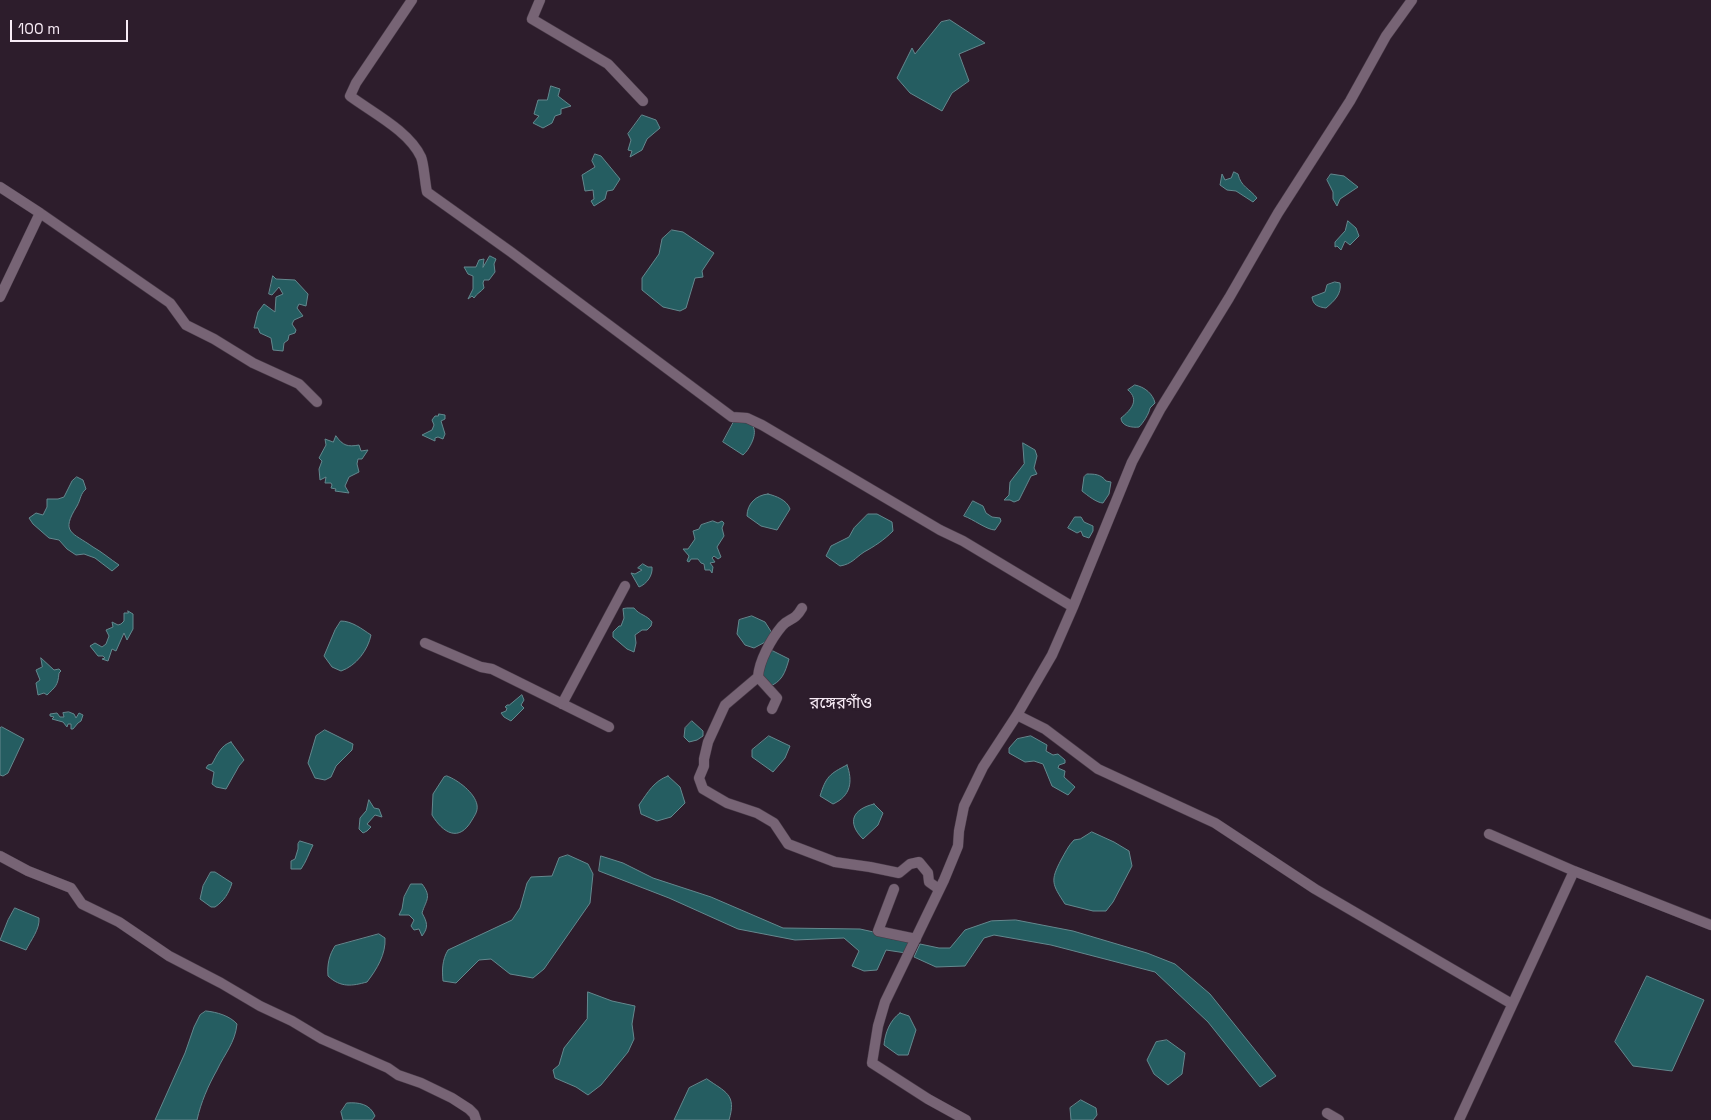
<!DOCTYPE html>
<html>
<head>
<meta charset="utf-8">
<style>
	body { margin:0 }
	#map { position:relative; width:1711px; height:1120px; overflow:hidden; background:#2d1d2c; font-family:"Space Grotesk",sans-serif }
	canvas { display:block }
	.scale { position:absolute; left:10px; top:20px; width:118px; height:22px; box-sizing:border-box; border:2px solid #f8ecf6; border-top:0; padding-left:6px; font-size:15px; line-height:18px; white-space:nowrap; color:#f8ecf6; -webkit-text-stroke:4px #2d1d2c; paint-order:stroke }
</style>
</head>
<body>
<div id="map">
<canvas width="1711" height="1120"></canvas>
<div class="scale">100 m</div>
</div>
<script>
const c = document.querySelector('canvas').getContext('2d');
c.lineJoin = 'round';
function paint(path, color) { c.fillStyle = color; c.fill(path, 'evenodd'); }
function stroke(path, color, width, dash) { c.strokeStyle = color; c.lineWidth = width; c.lineCap = dash ? 'butt' : 'round'; c.setLineDash(dash || []); c.stroke(path); }
function label(font, color, halo, rows, align = 'center') {
  c.font = font + ' "Space Grotesk","Noto Sans Bengali",sans-serif'; c.lineWidth = 5; c.setLineDash([]); c.textBaseline = 'middle'; c.strokeStyle = halo; c.fillStyle = color; for (const [text, x, y, turn = 0] of rows) {
    c.save(); c.translate(x, y); c.rotate((+turn || 0) * Math.PI / 180); c.textAlign = isNaN(turn) ? turn : align; if (halo) c.strokeText(text, 0, 0); c.fillText(text, 0, 0); c.restore();
  }
}
const water = new Path2D(`
	M950,20L985,43L959,54L969,81L952,93L942,111L910,93L897,78L912,48L915,54L941,22Z
	M551,86L560,89L558,96L571,106L561,109V114L555,116L552,123L543,128L533,123L539,116L534,114L538,100H547Z
	M642,115L656,120L660,128L647,139L642,150L630,157L632,151L628,150L631,140L628,134Z
	M595,154L601,156L620,179L613,190L607,191L605,199L594,206L591,201L594,199L593,190L585,191L582,175L595,167L592,161Z
	M1234,172L1238,174C1241,187 1249,188 1257,198L1253,202L1236,191L1227,190L1220,185L1222,174L1225,180L1231,178Z
	M1331,174L1344,176L1358,187L1340,199L1337,206L1333,199V192L1327,180Z
	M1348,221L1356,228L1359,236L1350,245L1345,241L1341,250L1337,246L1335,247V242L1345,231Z
	M672,230L683,232L714,253L702,271L703,277L695,278L686,308L680,311L663,307L642,290V278L659,254L662,239Z
	M490,256L496,259L494,264L495,272L489,280H484L483,283L484,288C481,292 477,293 474,298L472,296L468,299L473,289V276L468,274L464,267H476L479,260L484,259L483,267Z
	M273,276L276,279L295,280L308,294L306,306L299,304L297,308L303,316L294,320L292,324L296,330L295,333L289,335L288,340L284,343L283,351L273,350L271,338L260,333L258,328H254L258,312L264,304L275,312L276,297L283,294L279,287L272,295L269,294Z
	M1335,282L1340,283C1342,294 1334,301 1326,308C1318,307 1313,305 1312,297L1325,292L1327,285Z
	M1135,385C1145,387 1153,394 1155,403L1150,408C1149,414 1143,423 1139,427C1132,428 1121,426 1121,418C1131,410 1140,400 1128,390Z
	M439,414L445,415V419L441,421L445,434L443,439L438,437L435,438V441L422,435L432,430L434,425L432,420L435,416H438Z
	M737,416C741,419 748,422 752,425C759,433 749,450 743,455L723,442Z
	M336,436C343,446 348,447 359,445L361,451L368,450L362,459H358L357,464L359,472L349,477L345,486L349,493L335,491L336,489L331,488L332,485L331,483H325L326,477L320,480L319,469L322,461L319,458L326,445L325,439L333,442Z
	M1023,443L1035,450L1037,456L1034,468L1037,474L1031,476L1019,500L1014,502L1010,500H1004L1009,495L1010,482L1024,464Z
	M1087,474C1094,474 1101,474 1106,481L1111,482L1109,494L1103,503C1097,503 1087,495 1082,491L1084,477Z
	M77,477L83,480L86,489C80,494 81,499 77,506C60,533 72,532 93,547C102,552 110,559 119,565L112,571L95,558L84,554L76,555L67,549L59,540L49,538L33,524L29,518L36,513L43,515L47,507V499H58L64,497L72,481Z
	M768,494C776,496 787,500 790,509L777,530L761,526L747,516C747,504 756,495 768,494Z
	M973,501L983,506L986,513L992,517L1000,518L1001,521L995,530C987,530 973,519 964,516Z
	M868,514H877L892,522L893,531C884,540 875,546 864,552C855,558 852,564 840,566L826,556L831,546L849,537L854,528Z
	M1075,517H1081L1084,522L1093,526V531L1089,538L1083,536L1081,531L1077,533L1068,528Z
	M713,521L718,523L722,521L724,523L722,528L724,536L717,547L721,557L718,559L714,556L712,558L715,562L710,563L713,567L712,573L710,570H705L704,564L701,563L698,559H691L689,562L687,561L689,556L683,549H688L695,539L693,531L699,529L701,525Z
	M643,564L648,567H652C653,575 647,584 639,587L631,573L635,574L642,570L638,568Z
	M627,608H634C639,615 647,615 652,622L651,626L647,630H642L635,635L636,643L634,652L627,649L613,637V632L619,626H621L624,618L623,609Z
	M128,611L133,614V629L127,640L124,633L116,651L112,649L108,661L102,659L105,658L103,656H98L90,646L95,643L102,647L106,644L109,636L106,630L113,627L112,622L118,625L121,624L124,621V613H128Z
	M752,616L765,622L772,633L769,640L754,648L745,645L737,634L739,620Z
	M341,621C352,621 362,629 371,635C368,650 356,666 341,671L332,667L324,656L335,630Z
	M773,651L789,659C785,673 782,682 768,687L758,671L763,657Z
	M41,658L54,670L59,669L61,671L59,673C58,686 55,687 47,695L44,693L38,695L36,683L40,680L36,670L42,667Z
	M522,695L524,700L521,705L524,708L511,721L504,717L501,713L506,711L507,708L505,707L507,705H509Z
	M69,712L74,714L76,718L79,713L83,715L81,721L78,723L73,729H71V724H68L67,727L63,722L52,719L54,717L50,716V714L57,713L60,717H64L63,713Z
	M692,721L703,731V736L697,740L689,742L684,737L685,728Z
	M2,727L24,739L8,773L3,776L0,775V728Z
	M325,730L353,744L352,750L336,766L331,777L325,780L315,778L308,763L316,736Z
	M769,736L790,746L785,758L773,772L752,757V750Z
	M1031,736L1047,745L1046,751L1053,755L1058,754L1065,760V763L1059,765L1058,768L1065,771L1064,777L1075,787L1068,795L1052,786L1043,764L1034,761L1025,762L1009,753V748L1017,739Z
	M231,742L244,760L239,766L226,789L216,787L212,784L214,772L206,768L208,765L212,764C217,755 221,745 231,742Z
	M847,765C853,781 851,796 833,804L820,796C826,777 829,774 847,765Z
	M447,776C458,780 475,793 477,805C478,811 475,815 472,820C459,843 443,833 432,815L433,794L444,777Z
	M668,776L680,787L685,803L671,817L657,821L641,814L639,805C648,792 654,781 668,776Z
	M369,800L374,808L379,809L382,817L375,815L367,824L371,827L367,831L363,833L359,829L360,818L366,811Z
	M874,804L883,813L878,825L863,839C846,822 853,809 874,804Z
	M1092,832L1114,842L1129,851L1132,866L1113,902L1106,911H1093L1065,904C1052,884 1050,881 1061,860C1065,853 1068,846 1074,840L1080,839Z
	M300,841L313,845C309,853 306,862 301,869H291V861L295,859L298,849V844Z
	M568,855L588,864L593,874L590,903L544,969L533,978L510,974L491,959L479,960L456,983L443,981C442,970 442,960 448,950L512,920L520,908L527,883L531,877L552,876L559,858Z
	M601,856L623,863L653,878L711,897L783,928L860,929L910,940L906,953L886,950L877,970L864,971L852,966L859,951L844,938L795,940L738,929L669,898L599,871Z
	M211,872H215L232,883C229,893 224,901 215,907H211L200,899L203,886Z
	M411,884H422C432,897 426,900 422,913C427,922 429,927 422,936L419,929L414,930L411,926L414,920L409,915H399L402,909L404,897Z
	M15,908L39,918C40,929 31,940 26,950L0,940L8,920Z
	M1016,920L1073,931L1147,953L1175,964L1210,994L1276,1076L1260,1087L1208,1022L1155,972L1051,945L994,935L984,938L965,966L936,967L914,957L920,944L939,948H950L965,930L991,921Z
	M379,934L385,938C386,954 377,969 367,982C352,986 341,988 328,976C327,965 329,955 335,946Z
	M1647,976L1704,1000L1672,1071L1633,1066L1615,1042Z
	M588,992L612,1001L635,1006L632,1024L634,1039L628,1052L601,1085L588,1095L576,1087L555,1078L553,1070L559,1065L564,1048L587,1019Z
	M206,1011C217,1012 230,1016 237,1024C235,1043 225,1053 217,1070C208,1086 201,1102 197,1120H155L185,1053L194,1027L200,1015Z
	M900,1013L909,1016L916,1030L908,1055H898L884,1045C885,1033 890,1020 900,1013Z
	M1167,1040L1185,1053L1182,1074L1168,1085L1154,1074L1147,1060L1156,1042Z
	M707,1079C725,1092 737,1094 729,1120H674L689,1088Z
	M1081,1100L1096,1108L1097,1115L1093,1120H1071L1070,1108Z
	M347,1103C359,1102 370,1104 375,1116L372,1120H343L341,1112Z`);
paint(water, '#255d61');
stroke(water, '#64888e', 1);
const minor = new Path2D(`
	M412,0L356,83L350,96C373,113 409,131 421,157C424,164 425,184 427,192L511,252L732,417L747,418L762,425L940,530L963,541L1073,607
	M540,0L532,19L608,64L643,101
	M0,187L40,213L170,303L186,325L214,339L253,363L299,384L317,402
	M0,297L40,213
	M425,643L481,667L492,669L609,727
	M758,677L725,705L708,742L704,759V766L699,778L703,789L727,803L757,813L774,823L788,844L835,862L870,867L899,873L910,864L919,862L928,873L929,882L936,887H940
	M562,704L625,586
	M772,709L777,698L758,677C759,661 771,639 782,626C790,617 794,622 802,608
	M1017,715L1045,729L1098,769L1215,823L1315,889L1512,1004
	M1489,834L1574,871L1711,925
	M0,856L28,871L71,888L82,904L119,922L169,956L221,983L260,1006L292,1021L322,1039L388,1068L398,1075L421,1083L452,1098L469,1109L474,1114L476,1120
	M894,889L878,931L916,939
	M1327,1113L1339,1120
	M966,1120L928,1099L872,1063L878,1026L885,1002L944,880L958,846L959,831L964,806L983,767L1017,715L1052,655L1073,607L1132,462L1161,408L1229,298L1278,213L1350,101L1386,36L1412,0
	M1459,1120L1574,871`);
stroke(minor, '#473946', 11);
stroke(minor, '#776475', 10);
label('16px', '#f8ecf6', '#2d1d2c', [
	["রঙ্গেরগাঁও",841,704]
]);
</script>
</body>
</html>
